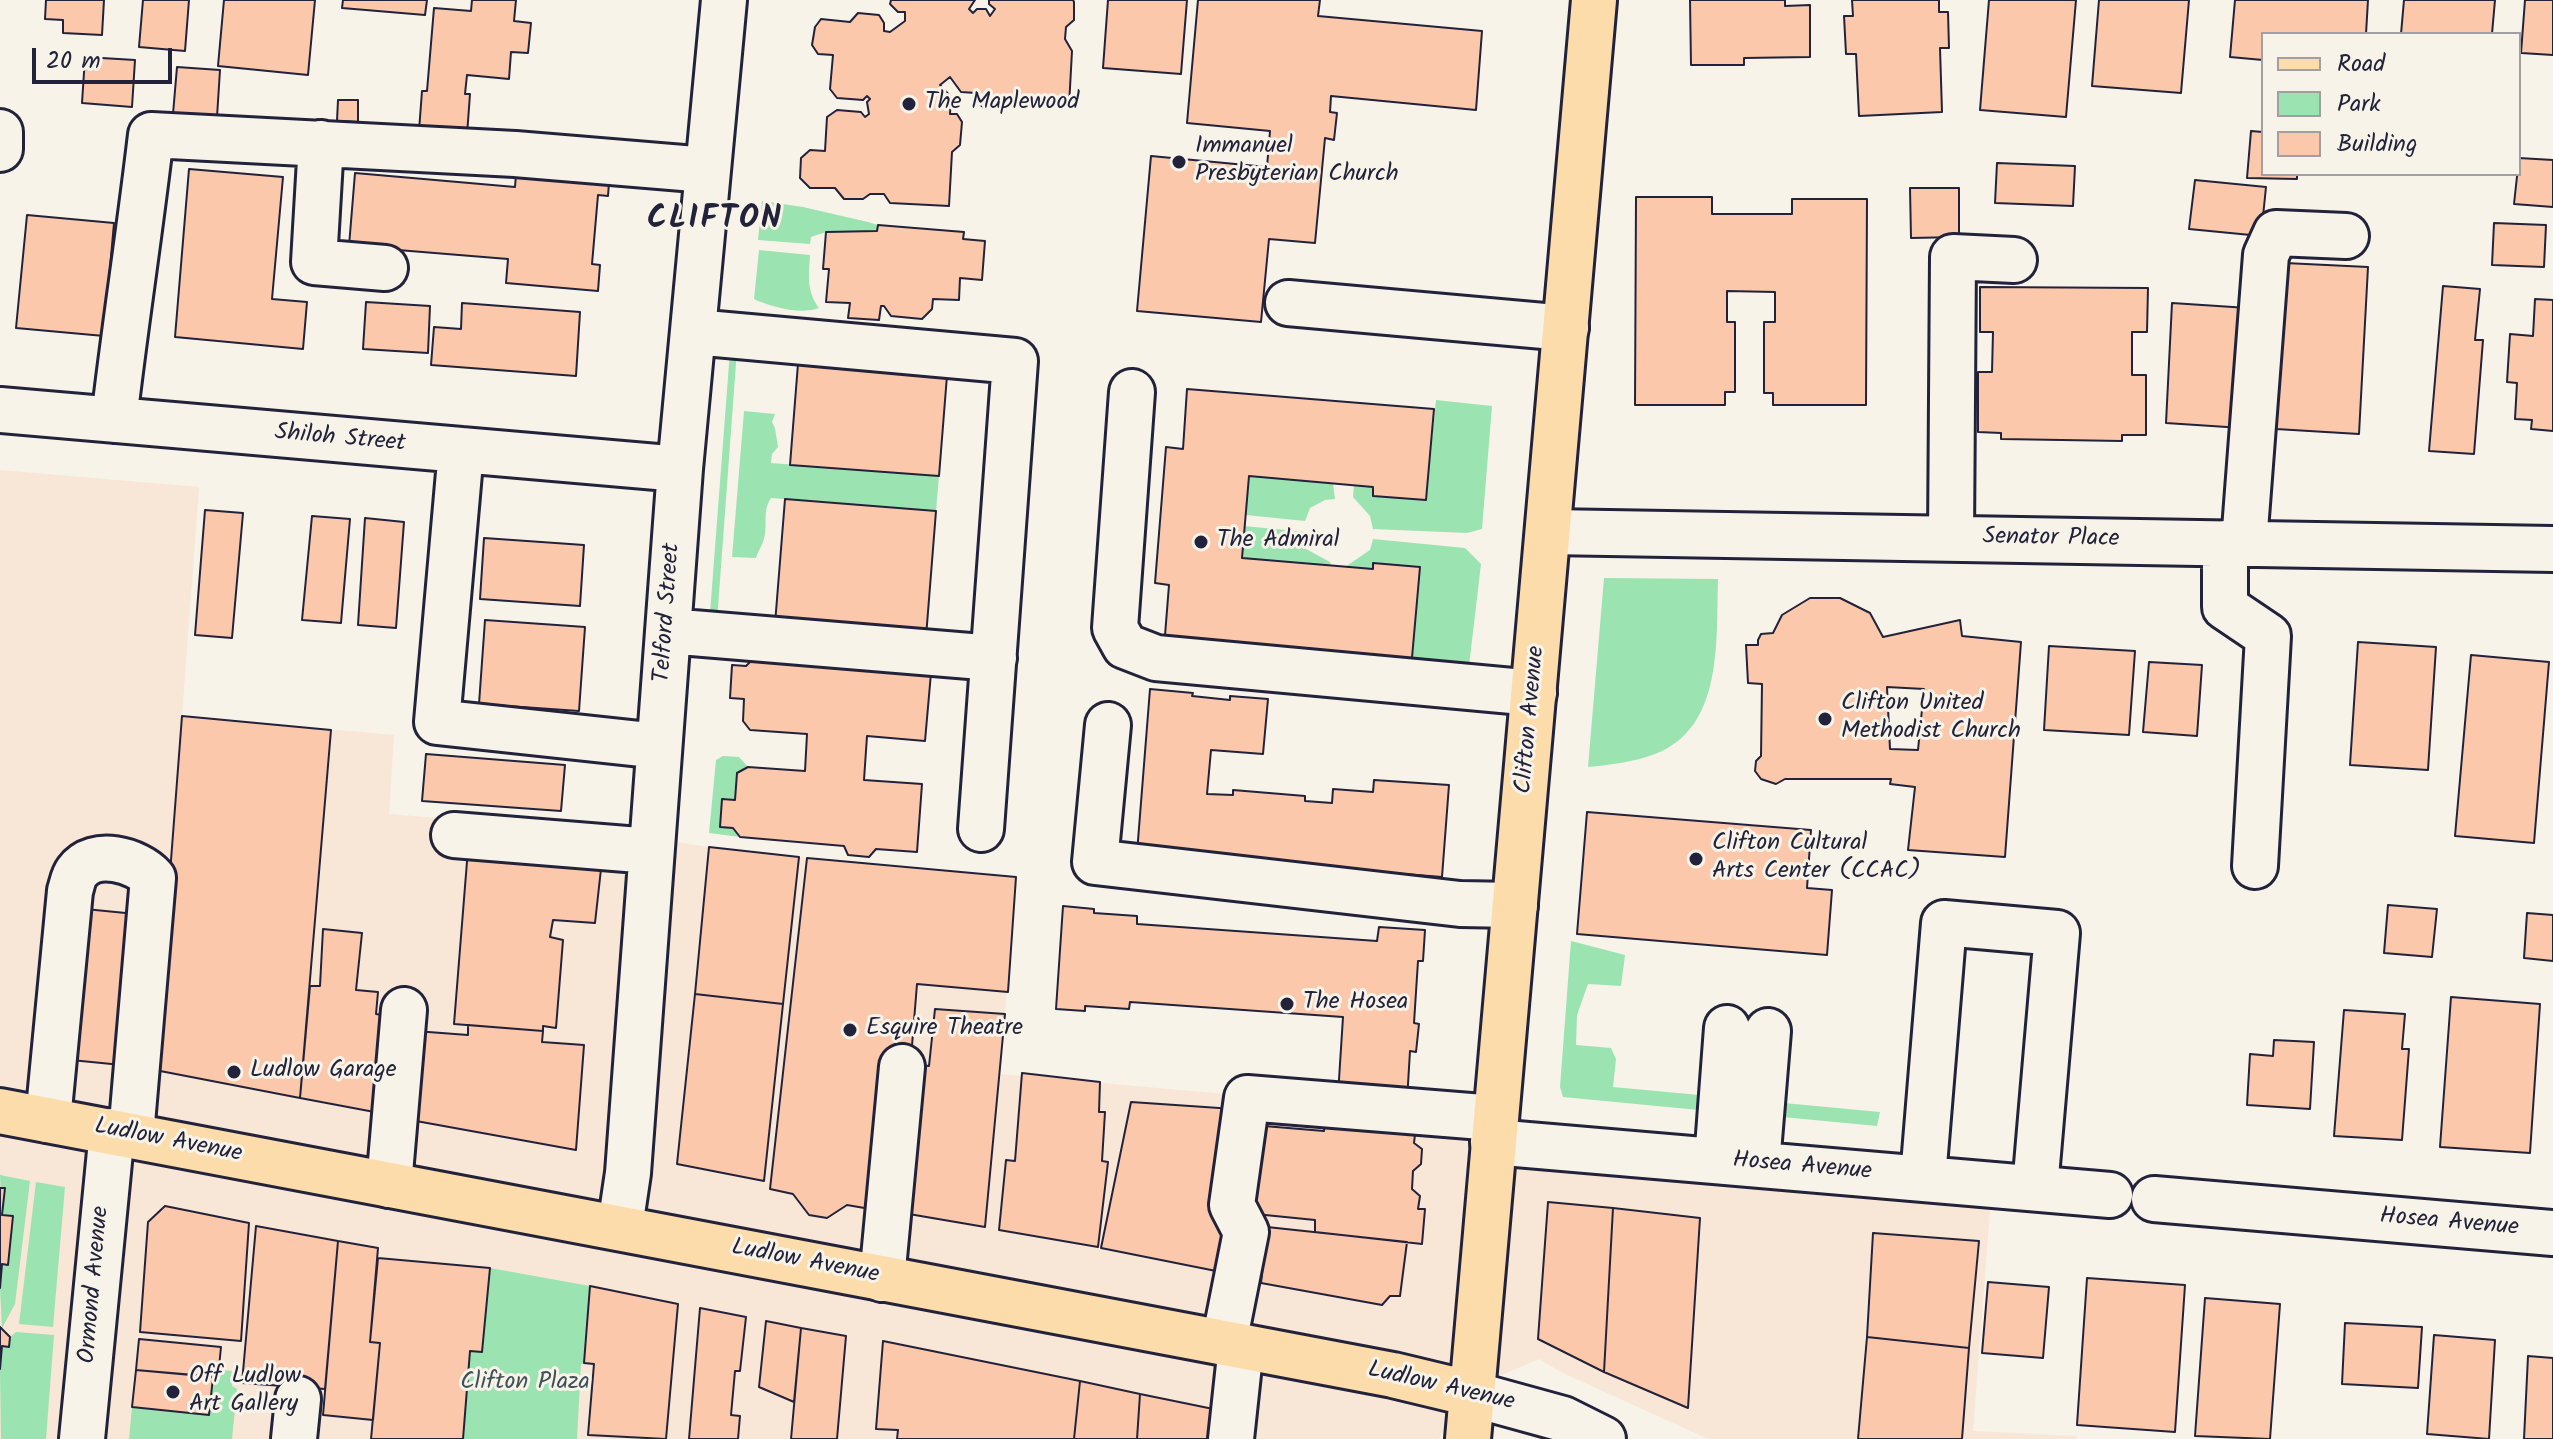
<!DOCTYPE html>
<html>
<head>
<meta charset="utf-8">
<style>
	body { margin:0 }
	#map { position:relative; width:2553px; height:1439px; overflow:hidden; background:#f7f3e8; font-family:Kalam,sans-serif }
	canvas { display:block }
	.legend { position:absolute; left:2261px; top:32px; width:260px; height:144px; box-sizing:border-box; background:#f7f3e8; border:2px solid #a29fa3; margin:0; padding:10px 14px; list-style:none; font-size:24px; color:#22223b }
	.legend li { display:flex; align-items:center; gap:16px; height:40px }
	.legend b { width:40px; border:2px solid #a29fa3 }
	.scale { position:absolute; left:32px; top:48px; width:140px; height:36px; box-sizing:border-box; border:4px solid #22223b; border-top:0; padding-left:10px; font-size:24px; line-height:28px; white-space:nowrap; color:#22223b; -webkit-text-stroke:6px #f7f3e8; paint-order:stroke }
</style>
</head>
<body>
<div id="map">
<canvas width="2553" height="1439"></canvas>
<ul class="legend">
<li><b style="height:10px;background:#fddcac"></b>Road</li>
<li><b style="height:22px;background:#9ce3b2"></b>Park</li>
<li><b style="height:22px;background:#fbc8ab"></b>Building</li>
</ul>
<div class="scale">20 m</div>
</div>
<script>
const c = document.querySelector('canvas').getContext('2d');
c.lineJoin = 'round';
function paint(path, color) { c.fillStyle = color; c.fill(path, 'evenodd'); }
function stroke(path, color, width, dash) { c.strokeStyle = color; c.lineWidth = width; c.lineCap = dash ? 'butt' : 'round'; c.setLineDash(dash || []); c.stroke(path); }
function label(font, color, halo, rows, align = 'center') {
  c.font = font + ' Kalam,sans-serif'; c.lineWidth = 6; c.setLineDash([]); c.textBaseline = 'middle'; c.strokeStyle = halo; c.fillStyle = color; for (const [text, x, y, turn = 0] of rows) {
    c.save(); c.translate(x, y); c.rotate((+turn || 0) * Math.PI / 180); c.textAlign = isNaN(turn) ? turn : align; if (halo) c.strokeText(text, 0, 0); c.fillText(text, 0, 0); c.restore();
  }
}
paint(new Path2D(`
	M0,470L199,487L182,716L394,735L389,814L619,833L709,847L799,857L1016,877L1000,1074L1495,1118L1493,1141L1992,1185L1973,1431L2077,1436L2076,1439H1708L1561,1372L1539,1359L1469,1389L1439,1439H0Z`), '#f8e6d6');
paint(new Path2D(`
	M762,201L803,207L868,222L878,225L877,231L826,232L811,237L810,244L758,240Z
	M759,250L810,255C809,275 806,290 819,308C801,315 771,307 754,299Z
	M737,350L717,621L710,613L730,351Z
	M1436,400L1492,406L1482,529L1467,533L1373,529L1370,516L1353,497L1354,485L1373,487V496L1426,500Z
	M744,411L775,414L772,422L775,428L778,447L772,454L771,463L939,476L936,511L771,498C762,511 768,524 764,539C762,546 758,551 756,558L732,557Z
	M1249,476L1333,484L1335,499L1325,500L1310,508L1305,521L1246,515Z
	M1244,526L1306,532V549L1330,562L1331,566L1242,558Z
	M1373,539L1465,548L1481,564L1469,666L1411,669L1420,567L1374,563L1373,569L1345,567L1370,550Z
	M1604,578L1718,579C1716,639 1724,728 1655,754C1634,762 1610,765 1588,767Z
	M723,756L739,757L748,767L735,800L722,799L720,827L733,828L740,837L709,833L716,760Z
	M1571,941L1625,955L1621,986L1588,984L1577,1015L1576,1045L1611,1048L1616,1059L1613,1087L1710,1096L1709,1111L1563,1097L1560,1087Z
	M1773,1102L1880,1112L1877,1126L1772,1116Z
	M0,1175L30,1181L15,1304L2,1328L0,1288L2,1264H8L13,1216L2,1215Z
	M36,1182L65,1187L53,1327L19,1324Z
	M490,1268L590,1286L584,1363L581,1364L577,1439H463L470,1351L482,1352Z
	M16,1332L54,1335L46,1439H1L0,1369L2,1346L9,1347L10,1337Z
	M219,1370L234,1371L232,1386L237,1389L232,1439H129L132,1407L218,1377Z`), '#9ce3b2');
const building = new Path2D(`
	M46,0H104L102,35L63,33V20L45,19Z
	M143,0H189L185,51L139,47Z
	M224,0H315L308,75L218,66Z
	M343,0H427L425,15L342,8Z
	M472,0H516L514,21L531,23L528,53L511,52L509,79L467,75L465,94H470L467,135L419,131L422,91H427L434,8L471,11Z
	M891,0H975L969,9L973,13L977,9H986L990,16L995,9L989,4V0H1073L1074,2V20L1066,27L1065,39L1072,51L1069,106L1014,102L1005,108H984L975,100L976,93L961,92L950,77L940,85L951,97L950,114H957L962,122L960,145L952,152L949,206L890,203L884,194H870L863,199H844L835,188H810L800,178L801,158L810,150L825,151L827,117L837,110L861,112L865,117L869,114L867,102L870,99L867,96L863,100L837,98L830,89L833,55L818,54L812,45L815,27L821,19L850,22L858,13L879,15L884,23V31L890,32L905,21V12H898L890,4Z
	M1108,0H1187L1181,74L1103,68Z
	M1198,0H1320L1318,16L1482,31L1476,110L1331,96L1330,112L1337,113L1334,140L1325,138L1315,243L1269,239L1261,322L1137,311L1151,156L1267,167L1270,131L1187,123Z
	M1690,0H1785V6L1810,5V57L1744,58V65H1691Z
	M1852,0H1939V12H1948L1949,48H1940L1942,112L1859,116L1856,54H1846L1844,16H1853Z
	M1989,0H2076L2066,117L1980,110Z
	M2099,0H2189L2181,93L2092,86Z
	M2235,0H2368L2366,34H2263V60L2230,57Z
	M2404,0H2495L2492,34H2401Z
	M2525,0H2553V55L2521,53Z
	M85,57L135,60L132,107L82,103Z
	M177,67L220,70L217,117L173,114Z
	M338,100H358V122L337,121Z
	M2251,131L2263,132V174H2297V179L2247,178Z
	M2519,158L2553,160V207L2514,204Z
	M517,162L610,169L608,196L598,195L592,264L600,265L598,291L506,283L508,259L349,246L355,173L515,187Z
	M1997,163L2075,166L2073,206L1995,203Z
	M189,169L283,177L272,299L307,302L303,349L175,337Z
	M2195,180L2266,187L2261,236L2189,229Z
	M1910,188H1959V237L1911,238Z
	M1636,197H1712V214H1792V199H1867L1866,405H1773V393H1764V322H1775V292L1727,291V322H1735V392H1725V405H1635Z
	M27,215L114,223L104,336L16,328Z
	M2494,223L2546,225L2544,267L2492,265Z
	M878,225L964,232L963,239L985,241L982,280L960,278L959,300L933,299L932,309L922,319L891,316L884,306H881L879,320L848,318L850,303L826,302L829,269H823L826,232L877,231Z
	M2285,263L2368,267L2359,434L2276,429Z
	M2443,286L2480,289L2475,340H2483L2474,454L2429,451Z
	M1980,287L2148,288L2147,332H2132V375H2146V435H2122V441L2001,439V433L1978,432V372H1992L1993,332H1980Z
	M2535,299L2553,300V431L2531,429L2532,420L2515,419L2517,383L2507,382L2510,334L2533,336Z
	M366,302L430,306L428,353L363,349Z
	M462,303L580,312L576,376L431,365L434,327L461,329Z
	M2172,303L2248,308L2242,428L2166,423Z
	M799,351L948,363L939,476L790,465Z
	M1187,389L1434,409L1426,500L1373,496V487L1249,476L1242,558L1373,569V563L1420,567L1411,669L1164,648L1169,585L1155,583L1166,447L1183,449Z
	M785,499L936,511L926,637L775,624Z
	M205,510L243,513L232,638L195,635Z
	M312,516L350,519L341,623L302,620Z
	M365,518L404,522L396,628L358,625Z
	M484,538L584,545L580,606L480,599Z
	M1810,598H1840L1870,613L1883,637L1960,620L1962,636L2021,642L2005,857L1908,850L1915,787L1890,784L1891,779H1785L1776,784L1761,779L1755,771L1756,761L1761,756L1762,684L1748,683L1746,645H1758V640L1761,634L1773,633L1782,615ZM1887,687L1924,689L1918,750L1890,749Z
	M485,620L585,627L579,711L479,704Z
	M2358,642L2436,647L2428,770L2350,765Z
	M2049,646L2135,651L2129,735L2044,730Z
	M2471,655L2549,662L2534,843L2455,836Z
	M754,658L931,673L925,741L867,736L864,780L922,784L917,852L876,849L869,857L848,855L844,846L740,837L733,828L720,827L722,799L735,800L737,773L748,767L805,771L807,734L750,730L743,721L744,699L730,698L732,665L746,666Z
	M2149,662L2202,665L2197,736L2143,732Z
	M1150,689L1193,693L1192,696L1230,700V696L1268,699L1263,754L1211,750L1207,794L1233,795V790L1305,796V801L1332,803L1333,789L1373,792L1374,780L1449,785L1442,877L1137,853Z
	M182,716L331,730L300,1098L155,1070Z
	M426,754L565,765L561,811L422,801Z
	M1587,812L1811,830L1807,888L1832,890L1827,955L1577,934Z
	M709,847L799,857L783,1004L695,994Z
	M468,849L602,860L595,923L553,920L550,937L563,940L556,1028L543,1026V1031L454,1024Z
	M807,858L1016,877L1008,992L917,984L911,1058L876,1210L847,1205L827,1218L809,1215L793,1194L770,1189Z
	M2388,905L2437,909L2432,957L2384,953Z
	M1063,906L1094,909V913L1137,916V924L1377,941L1379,927L1425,930L1423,961H1418L1414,1023L1419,1024L1416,1052L1410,1051L1407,1101L1338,1095L1343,1017L1130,1002L1129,1009L1085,1006V1011L1056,1009Z
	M85,909L146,915L132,1066L71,1060Z
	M2527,913L2553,915V961L2524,958Z
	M323,929L362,933L356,990L378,992L376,1014L393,1017L385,1114L300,1098L310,986H320Z
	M695,994L783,1004L764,1181L677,1164Z
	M2451,997L2540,1004L2530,1153L2440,1147Z
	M935,1009L1005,1014L985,1227L903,1213L920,1065L929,1066Z
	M2344,1010L2405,1014L2402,1049H2409L2402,1140L2334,1136Z
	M468,1025L543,1031L542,1042L584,1045L576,1150L405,1119L415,1031L468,1035Z
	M2274,1040L2314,1042L2310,1109L2247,1105L2250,1054L2273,1056Z
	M1022,1073L1100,1082L1099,1112H1105L1102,1161L1108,1162L1098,1247L999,1230L1006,1160L1015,1161Z
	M1131,1102L1234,1109L1226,1216L1216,1271L1101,1248Z
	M1325,1119L1416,1126L1414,1143L1422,1149L1421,1164L1413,1171L1412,1189L1420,1196L1418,1209H1425L1422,1244L1315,1232V1220L1245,1213L1252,1125L1324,1131Z
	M0,1188H5L2,1215L13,1216L8,1265L2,1264L0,1288Z
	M1548,1202L1613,1208L1604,1372L1538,1339Z
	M165,1206L249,1223L241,1341L140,1332L148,1222Z
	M1613,1208L1700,1218L1688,1408L1604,1372Z
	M256,1226L338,1241L325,1389L242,1383Z
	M1267,1227L1407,1242L1400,1296H1390L1382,1305L1261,1283Z
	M1873,1233L1979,1241L1969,1348L1867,1337Z
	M338,1241L378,1248L370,1342L380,1343L373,1420L323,1415Z
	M378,1258L490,1268L482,1352L470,1351L463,1439H371L380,1343L370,1342Z
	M2087,1278L2185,1285L2175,1432L2077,1425Z
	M1988,1282L2049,1287L2043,1358L1982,1353Z
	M590,1286L678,1304L666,1439L588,1435L594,1364L584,1363Z
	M2205,1298L2280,1304L2270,1439L2195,1436Z
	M700,1308L746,1317L740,1371H735L731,1415L740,1416L738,1439H689Z
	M766,1321L801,1328L794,1402L759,1387Z
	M2345,1323L2422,1327L2418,1388L2342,1384Z
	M0,1327L10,1337L9,1347L2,1346L0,1369Z
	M801,1328L846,1336L837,1439H791Z
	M2434,1335L2495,1340L2489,1439L2427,1434Z
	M1867,1337L1969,1348L1962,1439H1858Z
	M139,1339L221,1347L218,1377L136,1370Z
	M883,1341L1080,1381L1074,1439H897L898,1430L876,1429Z
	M2528,1356L2553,1358V1439H2524Z
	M136,1370L213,1377L209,1415L132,1407Z
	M1080,1381L1140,1394L1137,1439H1074Z
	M1140,1394L1223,1411L1221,1439H1137Z`);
paint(building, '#fbc8ab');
stroke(building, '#22223b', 2);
const minor = new Path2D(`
	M0,132V149
	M321,143L314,262L385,268
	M1288,303L1566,328
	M694,332L1015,361L981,829
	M1132,392L1115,628L1125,646L1156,658L1534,693
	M0,410L680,469
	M114,420C125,325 140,230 151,135L515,154L707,170
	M461,450L437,722L659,746
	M1549,532L2553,549
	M1951,539L1953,257L2014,260
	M2225,543V607L2268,636L2255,866
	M2244,543L2266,255L2276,233L2346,236
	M668,631L994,658
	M1108,725L1095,862L1460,904L1515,905
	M454,835L651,851
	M48,1120L70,891C72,885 73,877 77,872C94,848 137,860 153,878L131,1135
	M1493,1142L2110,1195
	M1717,1161L1727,1028
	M1757,1164L1768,1031
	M1923,1178L1944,923L2057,933L2035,1188
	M389,1185L404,1010
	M2154,1199L2553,1233
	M620,1227L628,1173L680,469L724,0
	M882,1279L902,1067
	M1224,1343L1246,1232L1232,1205L1247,1098L1495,1118
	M1472,1394L1563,1419L1603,1439
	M82,1439L112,1131
	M294,1439L298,1399
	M1231,1439L1241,1346`);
const major = new Path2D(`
	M0,1111L1393,1375L1472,1394
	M1468,1439L1594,0`);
stroke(minor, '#22223b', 50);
stroke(major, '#22223b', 50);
stroke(minor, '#f7f3e8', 44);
stroke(major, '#fddcac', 44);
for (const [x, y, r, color] of [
	[909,104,8,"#22223b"],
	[1179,162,8,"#22223b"],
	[1201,542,8,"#22223b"],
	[1825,719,8,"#22223b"],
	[1696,859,8,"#22223b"],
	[1287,1004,8,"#22223b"],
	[850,1030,8,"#22223b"],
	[234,1072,8,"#22223b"],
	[173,1392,8,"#22223b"]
]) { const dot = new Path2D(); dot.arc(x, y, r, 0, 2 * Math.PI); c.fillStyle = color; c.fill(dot); stroke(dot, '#f7f3e8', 3); }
label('24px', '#22223b', '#f7f3e8', [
	["The Maplewood",925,104],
	["Immanuel",1195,148],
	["Presbyterian Church",1195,176],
	["The Admiral",1217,542],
	["Clifton United",1841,705],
	["Methodist Church",1841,733],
	["Clifton Cultural",1712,845],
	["Arts Center (CCAC)",1712,873],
	["The Hosea",1303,1004],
	["Esquire Theatre",866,1030],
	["Ludlow Garage",250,1072],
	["Off Ludlow",189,1378],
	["Art Gallery",189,1406]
], 'left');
label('24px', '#22223b', '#f7f3e8', [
	["Shiloh Street",340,440,5],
	["Senator Place",2051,540,1],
	["Telford Street",669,613,-86],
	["Clifton Avenue",1532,720,-85],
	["Ludlow Avenue",168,1142,11],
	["Hosea Avenue",1802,1168,5],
	["Hosea Avenue",2449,1224,5],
	["Ludlow Avenue",805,1263,11],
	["Ormond Avenue",96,1285,-85],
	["Ludlow Avenue",1441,1388,13]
]);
label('24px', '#405259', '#f7f3e8', [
	["Clifton Plaza",525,1384]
]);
c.letterSpacing = '2px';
label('bold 32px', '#22223b', '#f7f3e8', [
	["CLIFTON",715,222]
]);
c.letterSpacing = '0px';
</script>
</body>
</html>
